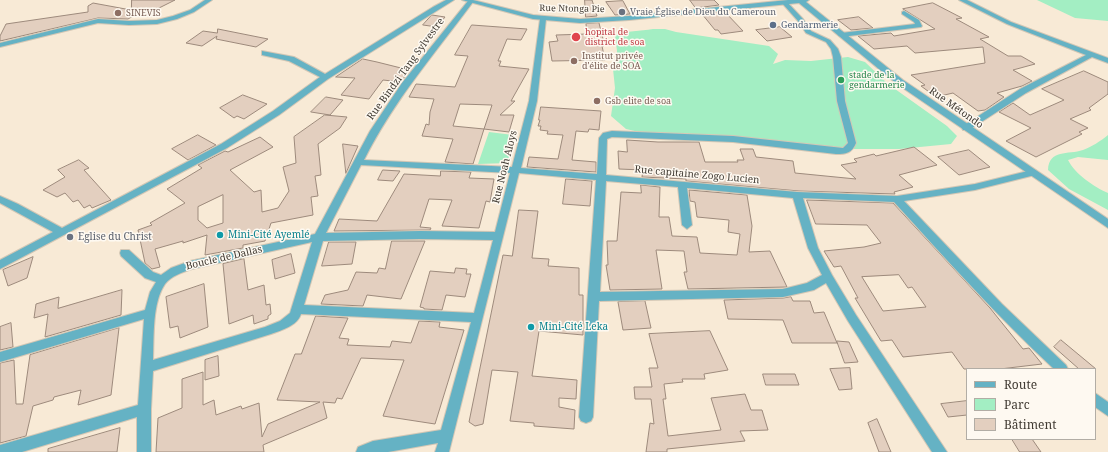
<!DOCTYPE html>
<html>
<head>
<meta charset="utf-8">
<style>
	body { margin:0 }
	#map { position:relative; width:1108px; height:452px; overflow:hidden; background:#f8ead6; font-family:"Noto Serif",serif }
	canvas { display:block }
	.legend { position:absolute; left:966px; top:368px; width:130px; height:72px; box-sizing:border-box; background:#fef9f1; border:1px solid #b2ada5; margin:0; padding:5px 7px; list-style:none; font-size:12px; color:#403a32 }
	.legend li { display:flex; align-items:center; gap:8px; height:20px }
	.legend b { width:20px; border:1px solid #b2ada5 }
</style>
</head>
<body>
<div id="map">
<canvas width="1108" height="452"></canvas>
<ul class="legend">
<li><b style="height:5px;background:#65b2c4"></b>Route</li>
<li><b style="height:11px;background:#a3eec3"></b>Parc</li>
<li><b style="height:11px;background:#e3cfbf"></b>Bâtiment</li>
</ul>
</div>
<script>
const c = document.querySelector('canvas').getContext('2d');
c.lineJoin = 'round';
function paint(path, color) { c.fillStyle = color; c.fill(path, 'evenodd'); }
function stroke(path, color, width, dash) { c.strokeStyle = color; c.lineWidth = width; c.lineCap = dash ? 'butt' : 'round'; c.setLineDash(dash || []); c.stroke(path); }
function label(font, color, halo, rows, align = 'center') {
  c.font = font + ' "Noto Serif",serif'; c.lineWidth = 3; c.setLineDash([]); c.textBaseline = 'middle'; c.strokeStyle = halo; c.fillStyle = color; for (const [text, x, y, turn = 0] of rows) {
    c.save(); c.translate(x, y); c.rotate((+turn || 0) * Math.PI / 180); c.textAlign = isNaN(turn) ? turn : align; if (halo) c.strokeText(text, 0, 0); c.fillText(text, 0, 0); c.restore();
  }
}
paint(new Path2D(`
	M1037,0H1108V21L1075,18Z
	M653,29H665L676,32L769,46L778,54L773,64L785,60L811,61L848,57L865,62L888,84L947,126L957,136L951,144L899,149H845L720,135L639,132L626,129L611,116L615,88L613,69L616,63L617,51L615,35C627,31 640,31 653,29Z
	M489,132L513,135L508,163L478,164Z
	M1108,135V160L1078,157L1068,160C1075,174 1094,187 1108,193V210L1069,189L1048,170C1049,149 1068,155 1083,150C1091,147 1101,141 1108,135Z`), '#a3eec3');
const building = new Path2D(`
	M132,0H175L143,16L137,14L128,19L98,18L0,41V36L6,24L88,12V6L93,3L131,10Z
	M585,0H592L597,16L586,17Z
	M690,0H714L719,5L696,8Z
	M623,1L630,14L615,15L606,2Z
	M933,3L962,18L956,19L989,37L980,39L1008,56H1021L1035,64L1013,70L1032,81L1022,86L997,93L1004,97L985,110L978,111L953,93L936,97L921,86L925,85L911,75L985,63L983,47L915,53L907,46L874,49L858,36L891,33L894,36L935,29L903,9Z
	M725,12L743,31L721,34L718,30H715L702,14Z
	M432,15L445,17L437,27L423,25Z
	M859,17L873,28L851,30L838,20Z
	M599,23L603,39L604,46H602L605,60L552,61L549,42L558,41L556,35L587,34L586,24Z
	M472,25L527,29L521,40L507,39L498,61H501L499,66L529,69L511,101H515L500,115H514L509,132L484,129L492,105L460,104L453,126L484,129L473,164L445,162L453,139L422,136L426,124L429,125L430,112L434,99L409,97L416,84L455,87L468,56L455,55Z
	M780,27L792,37L767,41L756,30Z
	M218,29L268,39L256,47L216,39L217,36L202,46L186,43L203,31L217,33Z
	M363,59L377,62L409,70L401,82L383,80L369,99L341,95L355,78L336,77Z
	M1084,71L1108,82V94L1089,108L1091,110L1070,119L1088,128L1079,132L1082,134L1036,157L1006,141L1031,128L999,112L1013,103L1030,115L1064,100L1042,89Z
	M243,95L267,104L244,119L237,116L234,118L220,108Z
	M326,97L343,100L330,115L311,112Z
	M541,107L601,111L599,130L589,129L588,132L576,131L572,160L596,162V172L527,167L529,157L558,159L563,135L547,134L548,131L540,130L541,126H538L540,120H539Z
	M325,115L347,117L340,128L318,144L321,175L315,176L318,196L311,197L313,215L271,223L265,241L243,245V248L205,255L207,235L183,243V241L155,249L160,267L152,269L145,263L138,230L152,225L150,223L185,203L167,189L202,168L198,165L225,151L228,152L260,137L273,147L230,170L254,192L261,190L262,212L278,208L289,191L283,167L296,163L294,137ZM223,195V223L207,228L198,220V207Z
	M198,135L216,145L188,160L172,149Z
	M627,140L658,142H699L705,162H738L737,160H744L740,149H753L756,157L793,161L795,173L856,179L841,165L857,162L854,159L874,154L876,156L914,147L937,165L899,175L913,187L894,192L895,194L799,191L686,181V179L642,177L643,170L619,169L618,151L627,152Z
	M343,144L358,146L346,173Z
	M969,150L990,167L959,175L938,157Z
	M79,160L89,168L84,170L111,200L92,208L90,205L84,208L78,200L73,202L65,193L57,197L43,190L65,177L58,170Z
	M383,170L400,171L393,181L378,180Z
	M441,171L471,172L469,178L494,179L490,202L486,201L479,228L442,226L452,200L429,199L420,227L431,228L430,230L334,231L339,219L377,221L404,174L440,176Z
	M566,179L592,181L590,206L563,204Z
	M641,185L660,187L659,217H669L672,236L697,237L700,253L737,255L740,234L728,232L729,220L697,217L695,202L690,201L689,190L747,195L752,226L749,252L770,251L787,287L688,289L684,272H687L684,251L656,250L662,289L610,290L606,265H608L607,241H617L621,192L641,193Z
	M807,200L893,203L990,308L1023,349L1029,348L1042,364L1000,369H964L952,352L903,357L892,340L881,341L855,298H858L841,266L834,267L824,251L864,247L881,243L867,225L816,224ZM899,275L908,288L912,287L926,307L883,311L862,277Z
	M519,210L538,211L532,258L549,259L548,266L579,268V295H583V335L539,331L532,376L577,380L576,399L559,398V407L575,410L574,429L534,426V423L510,421L518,372L492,370L483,424L475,426L469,422L503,255L512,256Z
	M392,241H425L401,299L367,295L363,306L321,304L325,295L348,290L356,272L377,273L379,268L385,269Z
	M329,242H356L352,264L322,266Z
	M291,254L295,273L275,279L272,260Z
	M33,257L27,278L8,286L3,270Z
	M244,259L248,290L264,285L266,305L270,304L271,314L268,316V319L254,324L253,315L229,324L223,264Z
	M456,268L467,269L466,274H471L465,297L446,295L442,310L424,309V308L420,307L430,271L454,273Z
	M204,284L208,327L180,338L178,326L170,328L166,297Z
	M122,290L121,315L45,337L48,314L34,318L36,304L59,297L58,308Z
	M791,297L793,301H810L814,313L824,312L837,343H792L783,320L728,319L724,300L783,298Z
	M645,301L651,328L623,330L618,302Z
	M316,316L348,318L339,338L349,339L347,345L390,347L392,341L411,343L419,321L440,322L439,327L464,330L435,424L383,416L404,360L361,358L342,399L337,398L335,403L323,402L327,418L263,445L264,452H156L158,418L182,408V379L203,372V405L214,400L216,415L241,406L242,409L259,403L262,437L268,424L320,402L277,400L295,354H301Z
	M11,323L13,347L0,350V327Z
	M119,328L111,395L78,405L81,390L54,397L53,400L33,406L26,436L0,443V363L14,360L16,404H23L30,355Z
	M710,331L728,370L704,374L705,379H682L683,382L664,384L666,399H663L668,436L721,430L711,398L745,394L751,410H762L768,430L740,431L745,441L667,449V452H646L650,423L654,424L651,399H635L634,387H652L649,368H658L649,334Z
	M1061,340L1096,369H1079L1054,347Z
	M837,341L849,342L858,362L845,363Z
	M218,356L219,376L205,380V360Z
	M850,368L852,389L839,390L830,369Z
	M763,374H795L799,385H766Z
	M967,401V415L948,417L941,404Z
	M877,419L891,452H879L868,423Z
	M120,428L117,452H48V449Z
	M1012,439H1032L1041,452H1020Z`);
paint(building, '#e3cfbf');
stroke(building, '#9d8a7c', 1);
const minor = new Path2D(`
	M205,0H212L194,12L177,19L157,24L129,25L98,23L0,47V43L98,19L129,21L157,20L173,16L190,10Z
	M446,0H454L328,79L279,115L227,148L0,269V260L53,232L0,203V196L18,204L62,228L221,144L273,111L320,77L289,61L262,55V51L294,57L325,74L433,7Z
	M959,0H967L1011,22L1108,58V63L1092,57L1026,93L969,130H963L962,128L963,126L1020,89L1086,55L1007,24Z
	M468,1L473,2C434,55 394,100 364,160L512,167L529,101L540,19L543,17L546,19L537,101L521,168L597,174L599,138L603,133L612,131L733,136L843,148L848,143L837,101L833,57L831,49L826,42L806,33L798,21L782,3L787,2L803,19L811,31L830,40L838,49L841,57L845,101L856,143C852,153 846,154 836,154L733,142L612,137L607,139L606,175L797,192L897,196L975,184L1032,170L1035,171L1037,173L1035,175L975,190L904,201L1002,304L1066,365L1068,369H1054C997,316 946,259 894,202L803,198L818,248L832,275L856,315L947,452H932L848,321L826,283L814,290L783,297L599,301L593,417L591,421L586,423L581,421L579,417L596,180L519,173L449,452H435L438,443L388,452H356L358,447L373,441L441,430L471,322L301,314C297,326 282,330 271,334L153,371L151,409V452H137V417L22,452H0V445L138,405L144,319L0,362V352L145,310L150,292L156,282L145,278L121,256L120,253L121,250H129L153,272L161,275L171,268L190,261L315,234L370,131L402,83ZM361,165L510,173L495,232L420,231L326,233ZM606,181L678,187L682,225L687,229L692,225L687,188L793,198L808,248L822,275L807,283L783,289L600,292ZM420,239L493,240L474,313L304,305L323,241ZM312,242L290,313L280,321L265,327L153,360C154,337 152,303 165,284C171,276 183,272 192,269Z
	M904,11L919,20L922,26L921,27L841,37L838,35L841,33L915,24L914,22L902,14V12Z
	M1095,393L1108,402V416L1095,407Z`);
const tertiary = new Path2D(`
	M462,0H473L533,15L580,19L629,16L788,0H809L806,2L903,80L1108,219V228L897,84L799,3L629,20L580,23L533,19Z`);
stroke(minor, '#d3c7b5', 2);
stroke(tertiary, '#d3c7b5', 2);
paint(minor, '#65b2c4');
paint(tertiary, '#65b2c4');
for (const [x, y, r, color] of [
	[622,12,4,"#6b7280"],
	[118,13,4,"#8d6e63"],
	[773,25,4,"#5c6f8a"],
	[576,37,5,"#e0444e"],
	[574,61,4,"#8d6e63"],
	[841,80,4,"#2e9e5b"],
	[597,101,4,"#8d6e63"],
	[220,235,4,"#0f9aa8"],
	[70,237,4,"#6b7280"],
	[531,327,4,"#0f9aa8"]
]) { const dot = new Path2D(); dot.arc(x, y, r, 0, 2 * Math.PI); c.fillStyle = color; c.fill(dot); stroke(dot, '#fef9f1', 1.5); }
label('9px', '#403a32', '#fef9f1', [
	["Rue Ntonga Pie",572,9,1]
]);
label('9px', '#5b616d', '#fef9f1', [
	["Vraie Église de Dieu du Cameroun",630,12]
], 'left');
label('9px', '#785e54', '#fef9f1', [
	["SINEVIS",126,13],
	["Institut privée",582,56],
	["d'élite de SOA",582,66],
	["Gsb elite de soa",605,101]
], 'left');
label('9px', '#4e5e75', '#fef9f1', [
	["Gendarmerie",781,25]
], 'left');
label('9px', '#be3a42', '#fef9f1', [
	["hopital de",585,32],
	["district de soa",585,42]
], 'left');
label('9px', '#27864d', '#fef9f1', [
	["stade de la",849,75],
	["gendarmerie",849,85]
], 'left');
label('10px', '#403a32', '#fef9f1', [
	["Rue Bindzi Tang Sylvestre",406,69,-54],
	["Rue Métondo",956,108,35],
	["Rue Noah Aloys",505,167,-76],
	["Rue capitaine Zogo Lucien",697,175,5],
	["Boucle de Dallas",224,258,-13]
]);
label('10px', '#0d838f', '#fef9f1', [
	["Mini-Cité Ayemlé",228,235],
	["Mini-Cité Leka",539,327]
], 'left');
label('10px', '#5b616d', '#fef9f1', [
	["Eglise du Christ",78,237]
], 'left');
</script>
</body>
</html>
